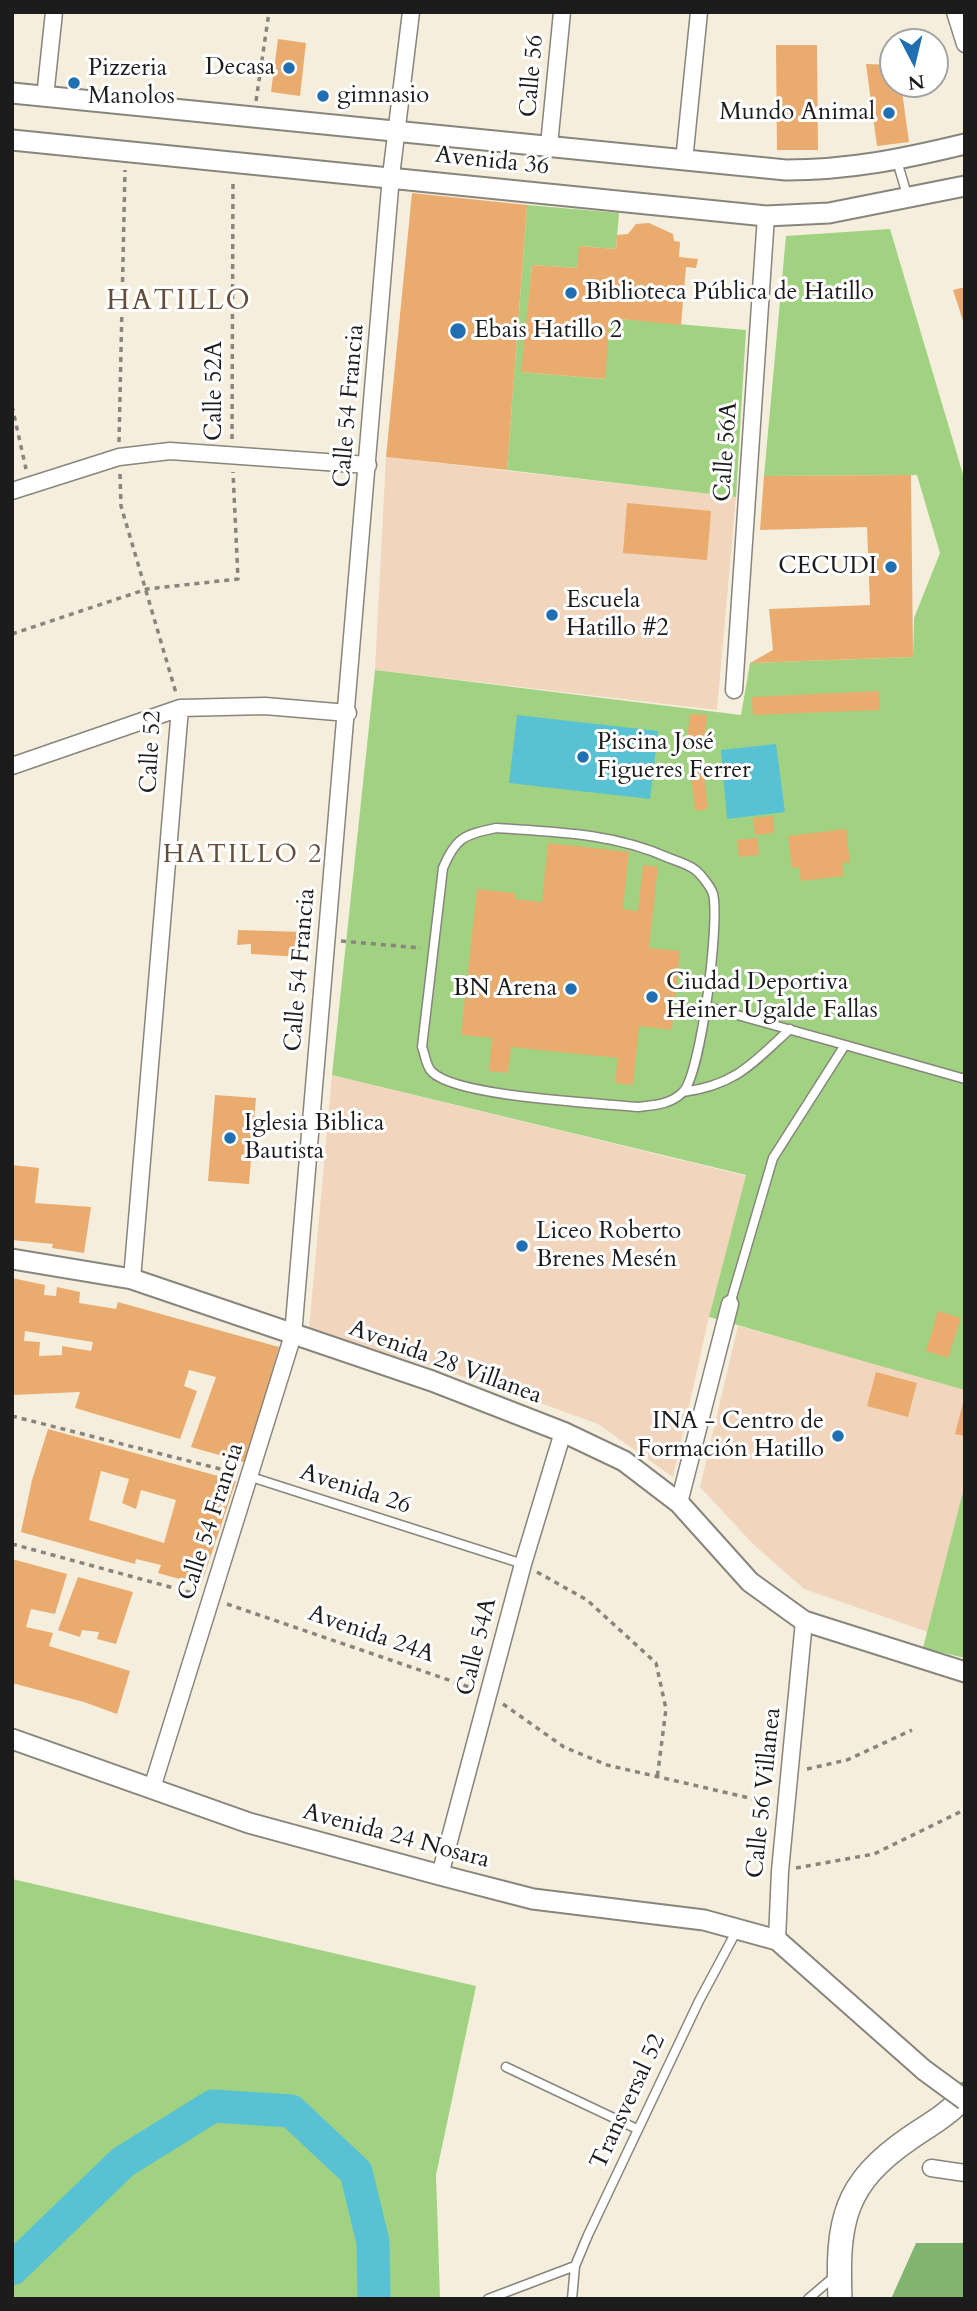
<!DOCTYPE html>
<html>
<head>
<meta charset="utf-8">
<style>
	body { margin:0 }
	#map { position:relative; width:977px; height:2311px; overflow:hidden; background:#f5eedd; font-family:Cardo,serif }
	canvas { display:block }
	.frame { position:absolute; inset:0; border:14px solid #1c1c1c; pointer-events:none }
	.north { position:absolute; left:879px; top:28px; width:70px; height:70px; box-sizing:border-box; background:#fff; border:2px solid #a4a4a4; border-radius:50%; rotate:173deg; font-size:19px; font-weight:700; line-height:28px; text-align:center; color:#1c1c1c }
	.north::after { content:''; display:block; margin:auto; width:24px; height:32px; background:#1f6fb2; clip-path:polygon(50% 0,100% 100%,50% 72%,0 100%) }
</style>
</head>
<body>
<div id="map">
<canvas width="977" height="2311"></canvas>
<div class="frame"></div>
<div class="north">N</div>
</div>
<script>
const c = document.querySelector('canvas').getContext('2d');
c.lineJoin = 'round';
function paint(path, color) { c.fillStyle = color; c.fill(path, 'evenodd'); }
function stroke(path, color, width, dash) { c.strokeStyle = color; c.lineWidth = width; c.lineCap = dash ? 'butt' : 'round'; c.setLineDash(dash || []); c.stroke(path); }
function label(font, color, halo, rows, align = 'center') {
  c.font = font + ' Cardo,serif'; c.lineWidth = 6; c.setLineDash([]); c.textBaseline = 'middle'; c.strokeStyle = halo; c.fillStyle = color; for (const [text, x, y, turn = 0] of rows) {
    c.save(); c.translate(x, y); c.rotate((+turn || 0) * Math.PI / 180); c.textAlign = isNaN(turn) ? turn : align; if (halo) c.strokeText(text, 0, 0); c.fillText(text, 0, 0); c.restore();
  }
}
paint(new Path2D(`
	M386,457L736,497L717,710L375,670Z
	M332,1075L746,1176L709,1317L673,1477L598,1424L496,1387L309,1329Z
	M738,1326L965,1388V1485L928,1632L804,1589L753,1544L700,1487Z`), '#f1d5bd');
paint(new Path2D(`
	M527,205L619,213L616,249L580,246L577,268L532,265L522,372L604,379L610,318L746,330L736,497L507,470Z
	M890,229L965,481V1390L709,1317L746,1175L332,1075L375,670L741,715L750,663L913,657L914,618L940,553L917,475L764,476L786,236Z
	M965,1484V1658L923,1648Z
	M12,1879L476,1986L436,2175L440,2299H12Z`), '#a0d281');
paint(new Path2D(`
	M916,2243H965V2299H891Z`), '#80b46f');
paint(new Path2D(`
	M517,715L658,731L650,799L509,783Z
	M776,744L785,812L727,819L721,750Z`), '#58c2d4');
stroke(new Path2D(`
	M12,2269L123,2162L213,2106L291,2111L356,2172L373,2242L374,2299`), '#58c2d4', 33);
paint(new Path2D(`
	M278,39L306,43L300,96L271,92Z
	M776,45H817L818,150H777Z
	M866,64L893,65V84H901L909,142L877,146Z
	M412,193L527,205L507,470L386,457Z
	M649,223L673,234L674,241L680,242L679,257L698,259L696,268L686,267L681,325L610,318L605,379L521,372L532,265L577,268L579,246L616,249L617,235L628,234L636,224Z
	M965,287V324H964L953,290Z
	M911,475L913,657L750,663L773,650L769,609L870,605L867,527L760,530L764,476Z
	M627,503L711,511L707,560L623,553Z
	M879,691L880,710L753,715L752,697Z
	M690,714L707,715L704,743L687,741Z
	M703,767L708,809L695,811L690,768Z
	M773,816L774,833L755,835L753,818Z
	M846,829L850,862L842,863L844,876L801,881L799,867L792,868L788,836Z
	M757,838L759,855L739,857L737,840Z
	M548,843L629,852L623,909L638,911L643,865L658,867L649,948L680,951L672,1030L639,1026L633,1085L615,1083L618,1058L511,1047L508,1073L489,1071L492,1038L461,1035L477,889L515,893V899L542,902Z
	M238,930L304,932L301,957L251,954V944L237,945Z
	M215,1095L256,1098L249,1184L208,1181Z
	M12,1165L39,1168L35,1203L91,1207L84,1253L52,1248L53,1244L12,1240Z
	M12,1278L45,1285L44,1295L56,1296L57,1287L80,1292L79,1303L116,1309L118,1302L279,1347L247,1463L191,1447L216,1377L189,1370L184,1386L197,1391L180,1439L75,1408L80,1392L12,1395ZM25,1331L74,1339L93,1342L91,1351L62,1346V1355L39,1356L40,1342L24,1341Z
	M938,1311L961,1318L948,1358L926,1351Z
	M876,1372L917,1383L908,1417L867,1406Z
	M964,1399L965,1400V1436L955,1434Z
	M48,1429L236,1481L201,1585L158,1573L161,1565L136,1559L135,1564L21,1532L32,1480ZM101,1471L129,1479L122,1503L136,1509L141,1490L176,1500L164,1543L89,1520Z
	M12,1559L67,1574L55,1614L31,1609L26,1627L53,1633L49,1646L130,1671L117,1714L84,1702L12,1683Z
	M78,1577L133,1592L116,1644L97,1639L99,1632L82,1630L80,1637L58,1630Z`), '#eaab6e');
const service = new Path2D(`
	M897,161L908,198
	M496,828C556,832 614,833 669,858C677,861 687,864 694,869C700,873 711,887 713,894C720,921 701,1074 683,1092C670,1105 654,1105 638,1107C598,1103 457,1097 432,1072C426,1067 425,1054 422,1047L443,868C456,837 464,835 496,828Z
	M705,1006L845,1045
	M683,1092C736,1085 753,1063 790,1029
	M730,1304L773,1158L845,1045L965,1079
	M251,1477L523,1564
	M506,2067L637,2129
	M488,2299L575,2266
	M572,2299L575,2266L588,2235L699,2001L737,1930
	M808,2299L835,2276`);
const minor = new Path2D(`
	M955,12L965,44
	M45,97L54,12
	M549,145L562,12
	M684,161L699,12
	M12,491L119,457L170,451L368,465
	M734,690L766,216
	M12,766L180,708L265,706L348,713
	M132,1279L180,708
	M679,1503L730,1304
	M152,1788L293,1335L391,176L411,12
	M440,1875L523,1564L563,1432
	M777,1940L780,1871L804,1621
	M931,2168L965,2173`);
const tertiary = new Path2D(`
	M12,93L786,170C849,170 903,159 965,144
	M12,140L766,216L829,213L965,186
	M12,1259L132,1279L432,1381L563,1432L624,1461L679,1503L750,1582L804,1621L965,1672
	M12,1739L249,1823L440,1875L533,1899L704,1920L777,1940L924,2070`);
const secondary = new Path2D(`
	M840,2299C837,2222 843,2184 910,2138C929,2125 951,2113 965,2095`);
stroke(service, '#88857c', 11);
stroke(minor, '#88857c', 19);
stroke(tertiary, '#88857c', 23);
stroke(secondary, '#88857c', 26);
stroke(new Path2D(`
	M256,101L269,12
	M12,406L26,469
	M232,439L233,181
	M119,442L125,170
	M120,474L121,506L176,693
	M12,634L147,589L238,579L233,472
	M341,941L421,948
	M12,1416L232,1472
	M12,1544L196,1594
	M537,1572L587,1600L656,1663L666,1709L657,1779
	M227,1604L475,1689
	M503,1704L564,1747L607,1765L771,1803
	M807,1769L847,1760L912,1730
	M796,1868L874,1854L962,1811`), '#88857c', 3.5, [5, 5]);
stroke(service, '#fff', 8);
stroke(minor, '#fff', 16);
stroke(tertiary, '#fff', 19);
stroke(secondary, '#fff', 23);
const tertiaryBridge = new Path2D(`
	M924,2070L965,2100`);
stroke(tertiaryBridge, '#88857c', 23, []);
stroke(tertiaryBridge, '#fff', 19);
for (const [x, y, r, color] of [
	[289,68,7,"#1f6fb2"],
	[74,83,7,"#1f6fb2"],
	[323,96,7,"#1f6fb2"],
	[889,113,7,"#1f6fb2"],
	[571,293,7,"#1f6fb2"],
	[458,331,9,"#1f6fb2"],
	[891,567,7,"#1f6fb2"],
	[552,615,7,"#1f6fb2"],
	[583,757,7,"#1f6fb2"],
	[571,989,7,"#1f6fb2"],
	[652,997,7,"#1f6fb2"],
	[230,1138,7,"#1f6fb2"],
	[522,1246,7,"#1f6fb2"],
	[838,1436,7,"#1f6fb2"]
]) { const dot = new Path2D(); dot.arc(x, y, r, 0, 2 * Math.PI); c.fillStyle = color; c.fill(dot); stroke(dot, '#fff', 2.5); }
label('24px', '#1c1c1c', '#fff', [
	["Decasa",275,68,"right"],
	["Pizzeria",88,69],
	["Manolos",88,97],
	["gimnasio",337,96],
	["Mundo Animal",875,113,"right"],
	["Biblioteca Pública de Hatillo",585,293],
	["Ebais Hatillo 2",474,331],
	["CECUDI",877,567,"right"],
	["Escuela",566,601],
	["Hatillo #2",566,629],
	["Piscina José",597,743],
	["Figueres Ferrer",597,771],
	["Ciudad Deportiva",666,983],
	["Heiner Ugalde Fallas",666,1011],
	["BN Arena",557,989,"right"],
	["Iglesia Biblica",244,1124],
	["Bautista",244,1152],
	["Liceo Roberto",536,1232],
	["Brenes Mesén",536,1260],
	["INA - Centro de",824,1422,"right"],
	["Formación Hatillo",824,1450,"right"]
], 'left');
label('24px', '#1c1c1c', '#fff', [
	["Calle 56",533,76,-85],
	["Avenida 36",492,162,6],
	["Calle 52A",215,391,-90],
	["Calle 54 Francia",350,406,-85],
	["Calle 56A",727,452,-86],
	["Calle 52",152,752,-87],
	["Calle 54 Francia",301,970,-85],
	["Avenida 28 Villanea",445,1363,20],
	["Avenida 26",355,1490,18],
	["Calle 54 Francia",212,1522,-72],
	["Avenida 24A",371,1635,19],
	["Calle 54A",478,1647,-76],
	["Calle 56 Villanea",765,1793,-84],
	["Avenida 24 Nosara",396,1837,15],
	["Transversal 52",629,2102,-65]
]);
c.letterSpacing = '2px';
label('26px', '#644e39', '#fff', [
	["HATILLO 2",243,856]
]);
c.letterSpacing = '0px';
c.letterSpacing = '2px';
label('28px', '#644e39', '#fff', [
	["HATILLO",179,303]
]);
c.letterSpacing = '0px';
</script>
</body>
</html>
